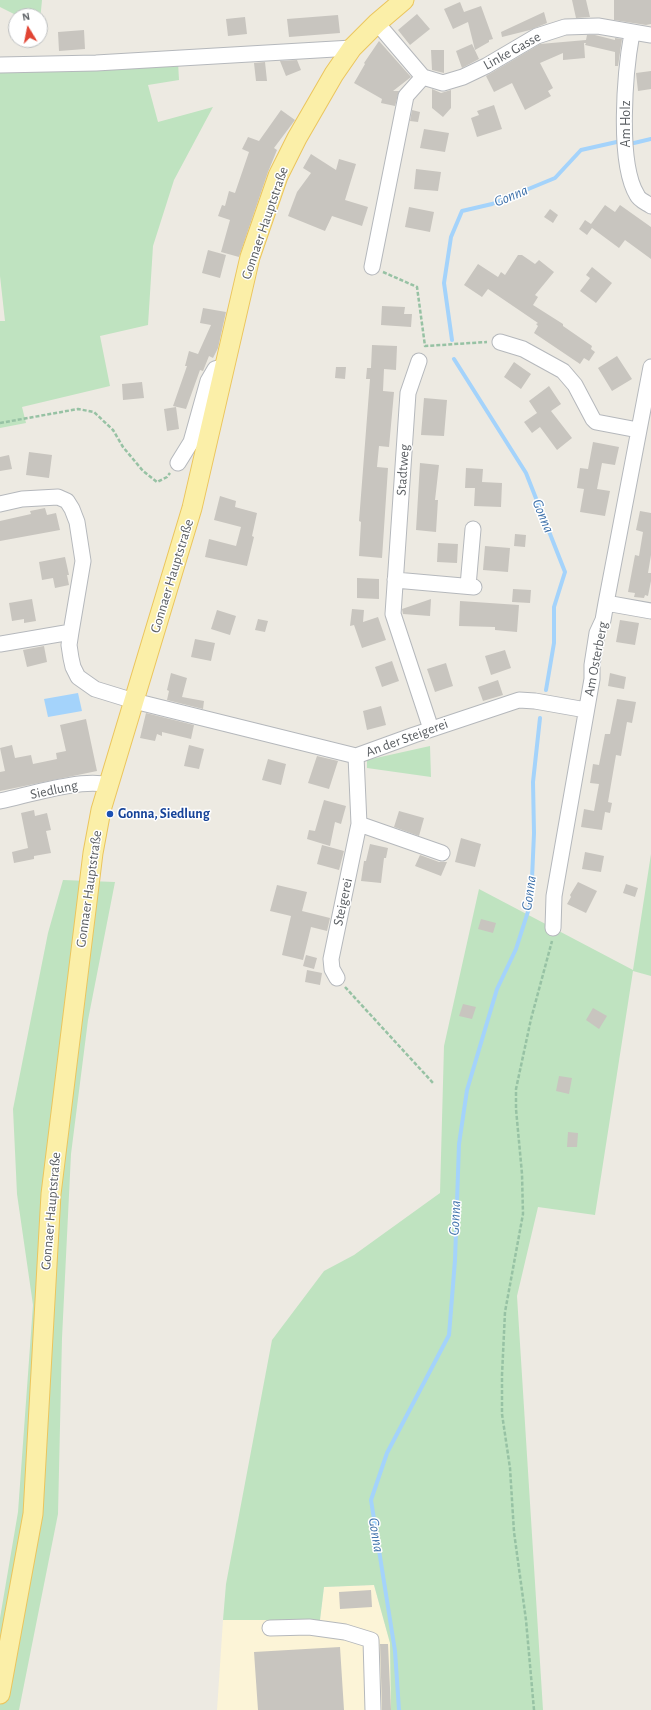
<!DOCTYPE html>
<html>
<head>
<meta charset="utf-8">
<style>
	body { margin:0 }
	#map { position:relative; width:651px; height:1710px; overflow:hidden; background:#edeae2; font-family:"Alegreya Sans",sans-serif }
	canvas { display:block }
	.north { position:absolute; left:8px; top:8px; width:40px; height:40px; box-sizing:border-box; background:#fff; border:1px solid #bdbfc0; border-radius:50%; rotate:350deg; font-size:11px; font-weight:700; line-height:16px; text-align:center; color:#5a5e62 }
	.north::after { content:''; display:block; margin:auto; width:14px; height:18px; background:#e14433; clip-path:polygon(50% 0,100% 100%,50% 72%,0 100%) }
</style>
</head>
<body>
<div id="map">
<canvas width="651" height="1710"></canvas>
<div class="north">N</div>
</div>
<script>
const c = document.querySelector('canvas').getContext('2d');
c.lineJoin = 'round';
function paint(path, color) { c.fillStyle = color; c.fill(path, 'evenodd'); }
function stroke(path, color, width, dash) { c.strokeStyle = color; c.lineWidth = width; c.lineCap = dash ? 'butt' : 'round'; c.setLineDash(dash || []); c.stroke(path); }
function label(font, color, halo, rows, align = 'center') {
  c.font = font + ' "Alegreya Sans",sans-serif'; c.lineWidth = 3; c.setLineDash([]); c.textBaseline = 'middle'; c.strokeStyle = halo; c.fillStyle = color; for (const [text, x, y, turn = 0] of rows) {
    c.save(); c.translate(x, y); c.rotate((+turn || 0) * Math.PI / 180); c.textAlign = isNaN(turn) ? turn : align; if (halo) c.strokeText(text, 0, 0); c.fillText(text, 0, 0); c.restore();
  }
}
paint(new Path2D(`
	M374,1585L390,1643L391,1710H217L223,1620H320L324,1587Z`), '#fcf4d7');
paint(new Path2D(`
	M0,0H42L40,21V16H18L0,7Z
	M0,59L178,62L179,80L148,85L158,122L213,107L174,180L153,246L148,325L100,336L110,386L22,407L26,423L0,428V321H5L0,276Z
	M430,746L431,777L367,768V760Z
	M651,854V976L633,971L595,1215L538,1207L517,1296L543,1710H391L390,1643L374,1585L324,1587L320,1620H223L226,1584L272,1340L324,1271L354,1255L440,1193L444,1046L479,889L633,970Z
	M63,880L115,882L88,1020L71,1154L62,1338L58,1514L19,1710H0V1618L18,1512L33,1305L17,1194L13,1109L48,933Z`), '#bfe3c0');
paint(new Path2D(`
	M78,693L82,711L48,717L44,699Z`), '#a4d3fb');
stroke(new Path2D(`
	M628,142L634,143L651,139
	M452,340L444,283L451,237L462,211L492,204L555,178L581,150L621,141
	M454,359L526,473L565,572L554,607V643L546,690
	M399,1710L395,1651L371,1500L387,1453L449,1335L455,1260L459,1144L467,1090L497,989L516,949L531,902L534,833L533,782L540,718`), '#a4d3fb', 4);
paint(new Path2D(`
	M572,0H586L590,17L576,18Z
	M614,0H651V24L646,25L614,20Z
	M460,2L464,12L481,6L493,39L489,40V42L475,50L468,22L453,29L444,9Z
	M544,12L547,23L530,30L502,37L501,32Z
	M417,14L430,29L410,45L398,30Z
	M338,15L340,33L289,37L287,19Z
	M245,17L247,34L228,36L226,19Z
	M84,30L85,49L59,51L58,32Z
	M587,35H595L615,40V38L622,39L618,66H615V52L585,45L586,43H584L585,58L563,60V53L540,63L553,88L548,91L551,96L525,110L512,83L494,92L486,76L540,44L586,40Z
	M379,41L411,77L393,91H399L395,106L381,103L382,99L354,83L365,64L364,63Z
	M472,44L479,59L462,68L456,51Z
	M431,50H444V73L432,70Z
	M297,60L301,70L286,76L280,61Z
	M265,62L267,81H256L254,63Z
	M651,71V89L638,91L636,73Z
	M432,89L441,93L451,90V108L443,117L432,108Z
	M494,105L502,129L477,137L471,118L479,115L477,111Z
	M281,110L295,120L274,148L277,150L268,172L239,257L221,252L230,220L218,216L222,205L225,206L229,191L235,193L249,152L242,149L248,137L259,141Z
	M412,110L420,112L418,122L410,121Z
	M424,129L449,133L445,152L420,148Z
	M311,154L336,170L339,159L356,164L345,200L368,207L362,226L332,216L325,231L288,216L297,192L311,173L303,168Z
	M416,169L441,172L438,191L414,189Z
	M605,205L615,212L620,205L651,227V259L625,240L619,248L592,228L587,235L579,229L585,220L591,224Z
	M409,207L434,212L430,232L405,227Z
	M550,209L558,215L553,223L544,217Z
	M208,250L226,255L220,278L202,273Z
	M518,255H522L535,264L539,260L554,272L535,295L538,297L533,305L563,324V326L592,346L591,349L595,352L589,361L584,358L580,364L534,333L538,326L536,324L538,323L488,289L482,297L464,285L478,264L498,277L501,272L505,275Z
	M592,267L612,283L596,303L580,291L590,278L586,275Z
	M382,306L405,307L404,314H412L411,327L381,325Z
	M203,308L226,312L218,348L213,358L209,356L203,371L200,370L186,409L173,406L187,366H185L189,351L198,354L211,325L200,323Z
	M372,345L397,346L396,370L384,369L383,391L394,392L389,447L379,446L377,467L388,468L382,558L359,556L361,522L359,521L370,379H366L367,368H371Z
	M617,356L632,379L612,391L598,368Z
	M514,362L531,374L521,389L504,377Z
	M336,367H346L345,379L335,378Z
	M142,382L144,398L123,400L122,384Z
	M549,386L561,404L551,411L572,438L557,450L540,427L532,433L524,422L537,413L529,401Z
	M424,398L447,400L444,436L421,435Z
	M176,407L179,429L167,431L164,409Z
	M593,442L619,447L615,465L602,463L597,489L610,491L605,516L580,512L584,489L577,488L580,468L588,469Z
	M29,452L52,455L49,478L26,475Z
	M9,455L12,469L0,471V457Z
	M420,463L439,465L435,500H438L436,532L416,530Z
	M466,468L483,469L482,482L502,483L501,507L474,506L475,488H465Z
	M220,496L236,501L235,507L257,513L252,536L254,537L247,566L205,557L209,539L236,546L241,527L214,520Z
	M45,508L47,515L56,513L60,530L0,541V521L31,514L30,511Z
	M640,511L651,513V555L648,573H651V581L648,596L645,595L644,598L634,597L635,593L628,592L635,555L639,556L643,532L636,530Z
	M515,534L526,535L525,547L514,546Z
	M438,543L458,544L457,563L437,562Z
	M485,546L510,548L508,572L483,570Z
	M65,557L69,575H67L69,585L55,588L53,578L42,580L39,562Z
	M357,578L379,579V599L357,598Z
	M513,589L531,590L530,603L512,602Z
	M32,599L36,621L24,623V619L12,621L9,603Z
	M431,599L430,616L403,614L402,609Z
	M460,601L519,605L517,632L495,630V627L459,626Z
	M352,609L364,610L363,622L378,617L386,640L362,648L354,625L350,626Z
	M217,610L236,616L230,635L211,629Z
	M258,619L268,621L265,632L255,630Z
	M620,620L639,623L635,645L616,642Z
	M195,639L215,643L211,661L191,657Z
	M44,646L47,662L27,667L23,650Z
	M505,650L511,668L491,675L485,656Z
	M392,661L399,681L382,687L375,667Z
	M446,663L453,686L435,692L427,669Z
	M171,673L187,678L182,697L204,701L203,709L167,700L169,691L167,690Z
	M610,673L626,677L624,689L608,686Z
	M498,680L503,695L483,701L478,687Z
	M617,699L636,702L632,723L627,722L621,756L616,755L608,802L612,803L610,813L605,812L602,830L581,827L584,809L594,811L599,784L590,783L593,764L599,765L605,734H610Z
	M381,706L386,725L367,730L363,711Z
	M146,713L194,725L191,739L162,732V736L157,734L155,741L140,738Z
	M86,719L97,771L0,791V772L5,771L0,748L12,745L15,758L31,755L33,764L57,759L56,753L66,751L60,725Z
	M189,745L204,749L199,769L184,766Z
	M317,756L338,761L329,789L308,783Z
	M268,759L286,764L281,785L262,780Z
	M324,800L346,806L341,824L335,822L330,846L307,839L309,830L315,831Z
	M34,810L35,816L47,813L51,830L46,831L51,853L34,856V859L14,863L12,852L28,848L21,813Z
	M399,811L424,818L419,836L394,827Z
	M461,838L481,844L475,867L455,862Z
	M370,844L388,848L386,858H384L381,883L361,881L364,861H366Z
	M322,845L344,851L339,870L317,864Z
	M585,852L604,856L601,872L582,869Z
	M420,855L439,862H447L441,876L415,866Z
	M578,882L597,891L586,913L567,904L571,897L570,895Z
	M626,884L638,888L635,897L623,893Z
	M277,885L307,892L302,911L330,918L327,931L311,927L303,960L282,955L291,916L270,911Z
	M481,919L496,923L493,933L478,929Z
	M306,955L317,958L314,969L303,966Z
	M307,970L322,973L320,985L305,982Z
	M463,1004L476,1007L472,1019L459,1016Z
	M593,1008L607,1016L599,1029L586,1020Z
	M559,1076L572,1078L569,1094L556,1091Z
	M568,1132L578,1133L577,1147H567Z
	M371,1590L372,1607L340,1609L339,1592Z
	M380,1644H388L391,1710H382Z
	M340,1647L344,1710H258L254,1652Z`), '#c8c5bf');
const minor = new Path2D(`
	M377,23L423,77L443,83L463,77L486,66L537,36L565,27L598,26L651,35
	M632,33C625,71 617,162 637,195C639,200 647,203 651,206
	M0,65L96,63L352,48
	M372,267L406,96L423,77
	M500,342L523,349L563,371L575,385L593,419L596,422L638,430
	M419,361L408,393L393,614L431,729
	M178,463L191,442L208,381L215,369L225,366
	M0,504L22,499L58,497L67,501L72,509L77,522L83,561L71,632L69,645L71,658L73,667L78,677L95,689L134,701L356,756L414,735L519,700L535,701L586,710
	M395,580L474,587
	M468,586L473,529
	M606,603L651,611
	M0,644L71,632
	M0,801C29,795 81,778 108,785
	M359,824L442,853
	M553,928L554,896L592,679V665L597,633L603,620L606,603L651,367
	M337,978L332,969L331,959L359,824L356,756
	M270,1628L309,1627L345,1632L371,1640L373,1710`);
const major = new Path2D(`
	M0,1694L33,1514L51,1194L93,853L101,810L192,508L250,257L278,176L297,138L334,74L352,48L377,23L404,0`);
stroke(minor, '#b5b8bc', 17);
stroke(major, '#ebc55d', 21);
stroke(new Path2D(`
	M383,272L417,287L425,346L487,342
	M0,423L78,409L94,412L113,430L123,447L143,471L157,482L167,477L170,473
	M345,987L434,1084
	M534,1710L526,1620L514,1532L510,1468L502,1414V1375L505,1312L523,1214L522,1174L516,1109V1089L531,1019L552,941`), '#97c2a4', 2.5, [4, 2]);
stroke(minor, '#fff', 15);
stroke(major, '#fbefa8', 19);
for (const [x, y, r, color] of [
	[110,814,4,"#1a4fb4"]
]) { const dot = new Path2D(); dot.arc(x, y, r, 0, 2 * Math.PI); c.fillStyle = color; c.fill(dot); stroke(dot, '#fff', 1.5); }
label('14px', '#5a5e62', '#fff', [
	["Linke Gasse",512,51,-29],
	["Am Holz",626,124,-90],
	["Gonnaer Hauptstraße",265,223,-71],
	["Stadtweg",403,470,-86],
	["Gonnaer Hauptstraße",172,576,-73],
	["Am Osterberg",596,659,-79],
	["An der Steigerei",407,738,-20],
	["Siedlung",54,790,-12],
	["Gonnaer Hauptstraße",89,889,-82],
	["Steigerei",343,902,-78],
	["Gonnaer Hauptstraße",51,1211,-85]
]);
label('bold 14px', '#164399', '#fff', [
	["Gonna, Siedlung",118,814]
], 'left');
label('italic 15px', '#4274ac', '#fff', [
	["Gonna",511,196,-22],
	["Gonna",543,516,68],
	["Gonna",529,893,-82],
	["Gonna",455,1218,-87],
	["Gonna",376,1535,81]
]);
</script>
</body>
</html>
